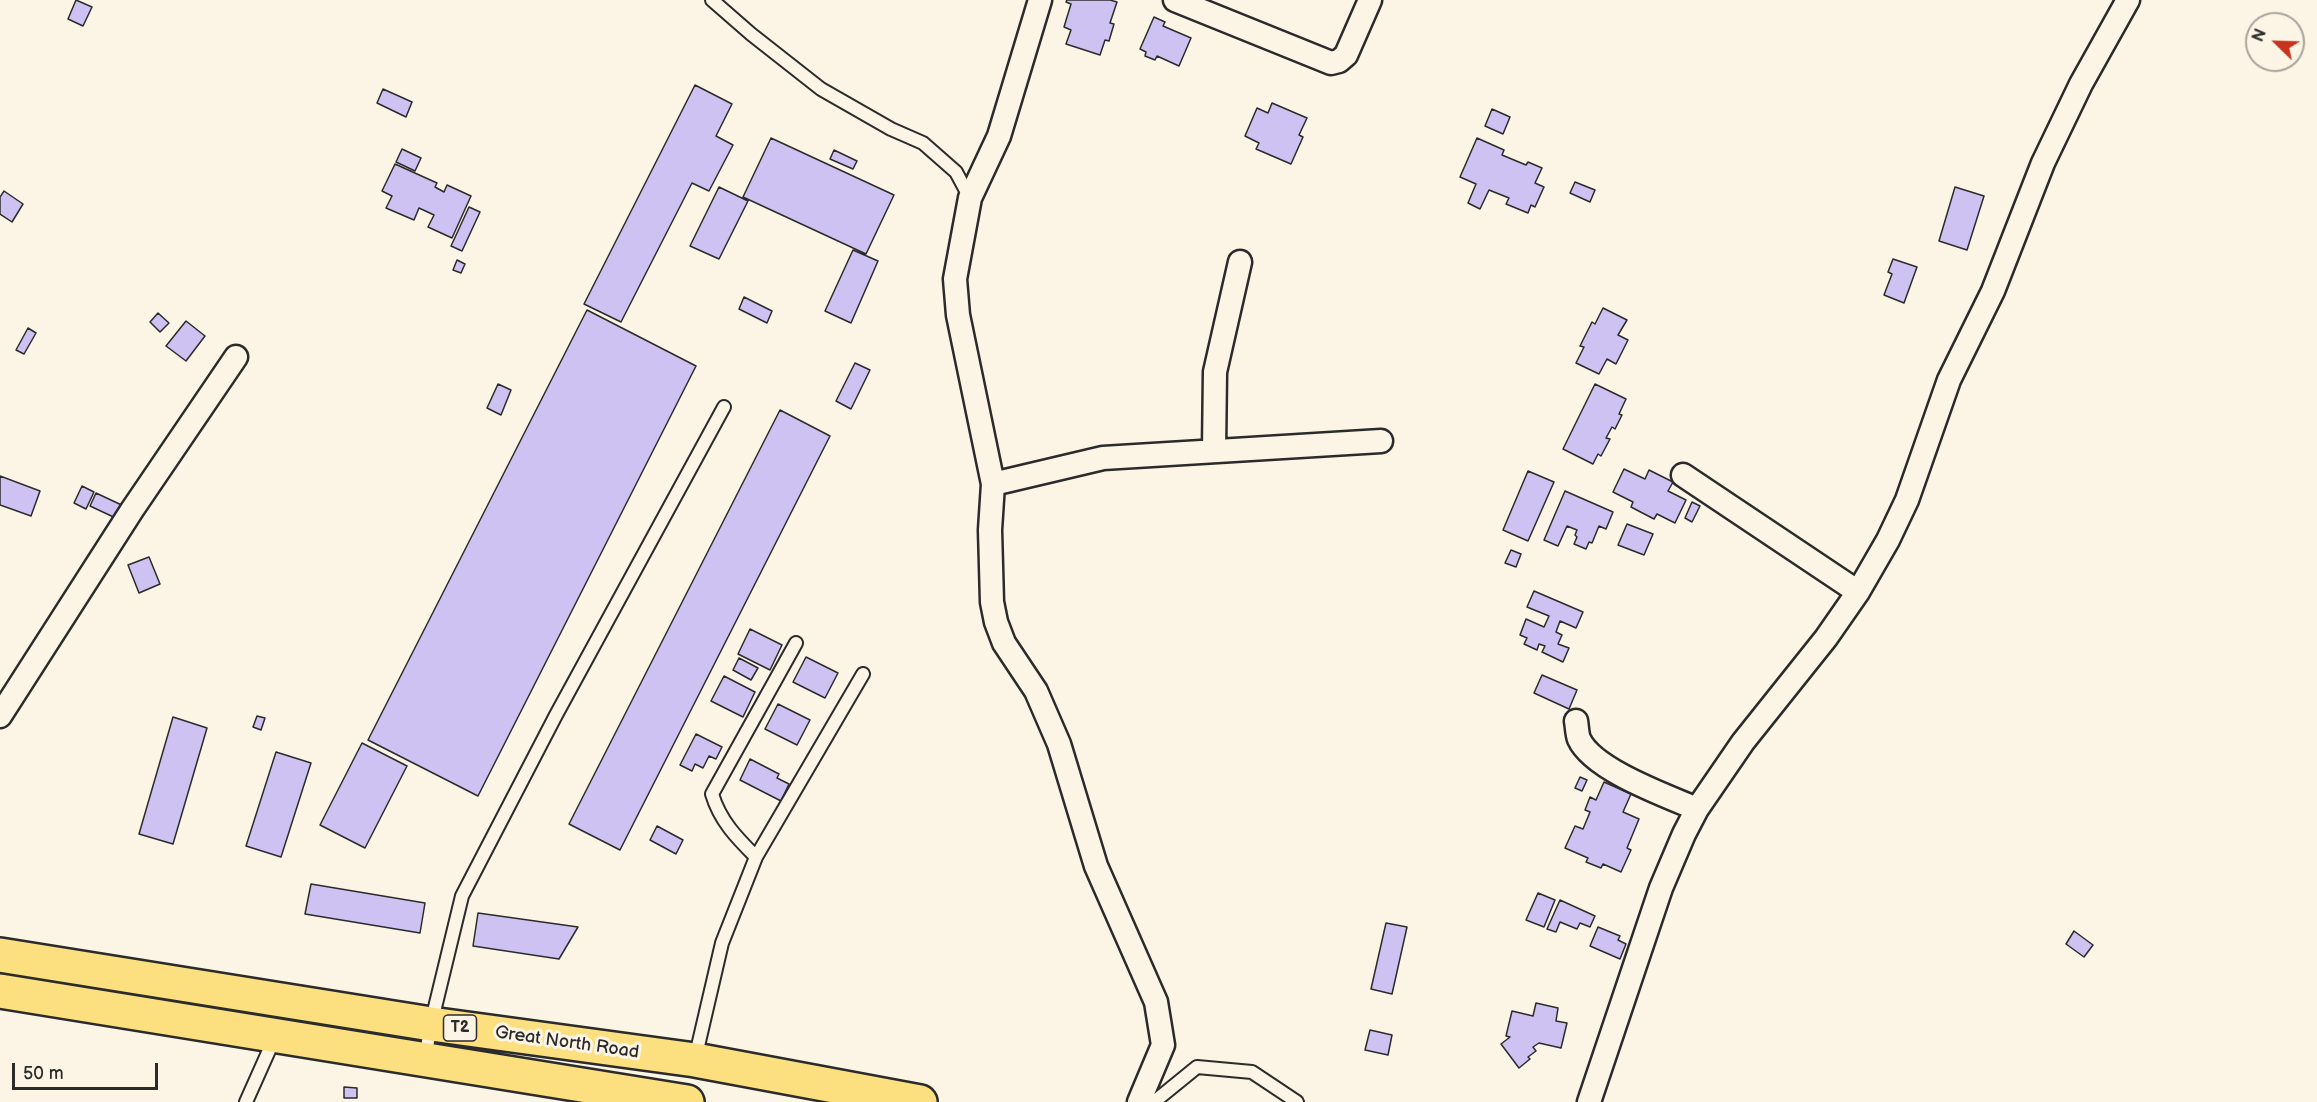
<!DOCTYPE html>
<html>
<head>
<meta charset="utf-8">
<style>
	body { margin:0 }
	#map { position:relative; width:2317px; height:1102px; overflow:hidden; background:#fcf5e5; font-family:"Balsamiq Sans",sans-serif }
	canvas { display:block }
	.north { position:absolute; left:2245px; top:12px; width:60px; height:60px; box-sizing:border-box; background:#fcf5e5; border:2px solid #a8a49b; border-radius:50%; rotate:293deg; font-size:16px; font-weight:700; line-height:24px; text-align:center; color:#2b2b2b }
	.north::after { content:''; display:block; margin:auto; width:21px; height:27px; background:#c8321e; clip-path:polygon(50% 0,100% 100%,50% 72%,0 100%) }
	.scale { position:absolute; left:12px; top:1063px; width:146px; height:27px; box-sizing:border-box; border:3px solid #2b2b2b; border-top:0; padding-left:8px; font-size:18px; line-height:21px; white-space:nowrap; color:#2b2b2b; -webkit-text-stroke:4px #fcf5e5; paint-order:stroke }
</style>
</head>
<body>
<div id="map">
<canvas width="2317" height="1102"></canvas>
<div class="north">N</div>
<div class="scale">50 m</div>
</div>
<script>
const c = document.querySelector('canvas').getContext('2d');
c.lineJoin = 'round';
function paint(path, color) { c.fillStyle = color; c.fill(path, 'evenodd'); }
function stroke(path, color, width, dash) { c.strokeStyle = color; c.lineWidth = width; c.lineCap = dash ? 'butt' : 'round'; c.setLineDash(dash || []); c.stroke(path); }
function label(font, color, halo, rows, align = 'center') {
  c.font = font + ' "Balsamiq Sans",sans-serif'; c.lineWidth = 6; c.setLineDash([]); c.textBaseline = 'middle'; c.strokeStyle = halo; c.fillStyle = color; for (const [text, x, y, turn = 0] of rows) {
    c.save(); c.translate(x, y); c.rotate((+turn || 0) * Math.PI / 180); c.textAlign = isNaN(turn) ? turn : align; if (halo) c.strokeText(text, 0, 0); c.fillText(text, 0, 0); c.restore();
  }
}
const building = new Path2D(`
	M76,0L92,7L83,26L68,19Z
	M1067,0H1110L1117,2L1110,23L1114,24L1109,41L1105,40L1100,55L1066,44L1071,30L1064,27L1071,4L1066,2Z
	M1154,17L1165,22L1163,26L1191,38L1179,66L1157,56L1155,60L1145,56L1146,52L1140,49Z
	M695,85L732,104L716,136L733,145L709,191L692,183L621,322L584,304Z
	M383,89L412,102L406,117L377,103Z
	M1272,103L1307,118L1299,135L1303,137L1291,164L1256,149L1259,143L1245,136L1257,108L1268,113Z
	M1492,109L1510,117L1503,134L1485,126Z
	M771,138L894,195L866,254L743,197Z
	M1477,138L1504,150L1502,155L1526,165L1528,162L1542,168L1535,183L1544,187L1535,207L1531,205L1528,213L1506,204L1509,198L1489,190L1480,209L1468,203L1476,184L1460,177Z
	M402,149L421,158L415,171L396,162Z
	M834,150L857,161L853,169L830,159Z
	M395,164L437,183L435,187L444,192L447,185L471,196L452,238L428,227L434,215L419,208L414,220L386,208L392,196L382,191Z
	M1575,182L1595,190L1590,202L1570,193Z
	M719,187L748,201L719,259L690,246Z
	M1955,187L1984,196L1967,250L1939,241Z
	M4,191L23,204L12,222L0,214V197Z
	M469,207L480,212L462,251L451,246Z
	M853,250L878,261L851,323L825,311Z
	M1893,259L1917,267L1904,303L1884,295L1892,274L1888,272Z
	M457,260L465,264L461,273L453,270Z
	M744,297L772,311L767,323L739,309Z
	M1603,308L1627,320L1618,335L1628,340L1616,364L1607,359L1599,374L1576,363L1584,347L1580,346L1592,322L1595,324Z
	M587,310L696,366L478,796L368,740Z
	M158,313L169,323L160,332L150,322Z
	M186,321L205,336L186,361L166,346Z
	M28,328L36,333L24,354L16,350Z
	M855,363L870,370L851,409L836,401Z
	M498,384L511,390L501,415L487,408Z
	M1595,384L1626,399L1619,414L1622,415L1615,429L1612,427L1606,438L1610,439L1601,456L1598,454L1593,464L1563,449Z
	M780,410L830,436L620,850L569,824Z
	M1624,469L1645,479L1649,470L1673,482L1668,491L1686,500L1675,523L1657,514L1654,519L1631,507L1633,502L1613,492Z
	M1528,471L1554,482L1528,541L1503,530Z
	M0,476L40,491L31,516L0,505Z
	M82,486L94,492L86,509L74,503Z
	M1565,491L1613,512L1606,529L1599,526L1592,543L1589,542L1586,549L1574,544L1577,537L1575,535L1577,530L1567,526L1558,546L1544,540Z
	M96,493L128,508L122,521L90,506Z
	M1692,502L1700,506L1692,522L1685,518Z
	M1627,524L1653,534L1644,555L1618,545Z
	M1511,550L1521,554L1516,567L1505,563Z
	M149,557L160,584L139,593L128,565Z
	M1534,591L1583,612L1576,628L1560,621L1556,632L1562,635L1558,644L1569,648L1563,662L1542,652L1545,646L1539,644L1537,650L1524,644L1527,638L1520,635L1526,619L1544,627L1549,616L1527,607Z
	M750,629L782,645L770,670L738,654Z
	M806,657L838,673L825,698L793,682Z
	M739,658L758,668L751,680L733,670Z
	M1542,675L1577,690L1569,709L1534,693Z
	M724,676L755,692L743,717L711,701Z
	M778,704L810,720L797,745L765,729Z
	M257,716L265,718L261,730L253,727Z
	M173,717L207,728L173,844L139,834Z
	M696,734L722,747L716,759L709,756L703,768L695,764L692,771L680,765Z
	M362,743L407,766L365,848L320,825Z
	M276,752L311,763L281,857L246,846Z
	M750,759L779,774L777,778L789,784L781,801L740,780Z
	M1580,777L1587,780L1582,791L1575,788Z
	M1604,782L1631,794L1623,812L1639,819L1627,848L1631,850L1621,872L1603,864L1601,868L1586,862L1588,858L1565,848L1575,826L1583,829L1590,812L1585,810L1590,797L1596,800Z
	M657,826L683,840L676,854L650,840Z
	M311,884L425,903L420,933L305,914Z
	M1538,893L1555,900L1544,927L1526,920Z
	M1560,900L1595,916L1590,927L1580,923L1577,929L1560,922L1556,932L1547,929Z
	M478,913L578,927L559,959L473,946Z
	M1386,923L1407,927L1392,994L1371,989Z
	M1598,927L1620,936L1618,940L1626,944L1620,959L1590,946Z
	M2074,931L2093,945L2084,957L2066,944Z
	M1536,1003L1558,1008L1556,1021L1567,1023L1561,1048L1539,1043L1533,1047L1536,1051L1528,1057L1530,1059L1519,1068L1501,1044L1510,1037L1506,1036L1512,1011L1533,1016Z
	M1370,1030L1392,1035L1388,1055L1365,1050Z
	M344,1087L357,1088V1098H344Z`);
paint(building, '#cec2f3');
stroke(building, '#2b2b2b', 1.5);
const service = new Path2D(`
	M712,0L751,34L821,89L891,129L923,143L956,172L970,198
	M756,857C737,838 720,821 712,794L796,643
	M425,1059L431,1024L462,896L556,715L724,407
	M695,1059L722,943L756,857L863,674
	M246,1102L275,1037
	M1154,1102L1197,1067L1252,1072L1297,1102`);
const minor = new Path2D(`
	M1040,0L999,136L970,198L955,279L958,315L993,484L990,530L992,602L996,622L1004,643L1036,691L1059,744L1096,866L1156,1002L1163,1045L1139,1102
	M1175,0L1331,63L1339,61L1346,55L1370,0
	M1214,450L1215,372L1240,262
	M1683,475L1858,592
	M993,484L1103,458L1381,441
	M0,716L132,510L236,357
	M1576,721C1577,726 1577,734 1579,739C1593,770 1667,796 1697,809
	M1589,1102L1661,888L1684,834L1697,809L1743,742L1826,638L1858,592L1888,540L1907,500L1949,380L1993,291L2043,163L2081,84L2128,0`);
const trunk = new Path2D(`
	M0,955L431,1024L695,1060L920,1102
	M0,991L687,1102`);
stroke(service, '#2b2b2b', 16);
stroke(minor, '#2b2b2b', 27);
stroke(trunk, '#2b2b2b', 38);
stroke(service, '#fcf5e5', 12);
stroke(minor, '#fcf5e5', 22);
stroke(trunk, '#fce080', 33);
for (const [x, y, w] of [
	[460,1028,33]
]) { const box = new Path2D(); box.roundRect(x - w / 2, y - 13, w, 26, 4.5); c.fillStyle = '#fcf5e5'; c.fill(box); stroke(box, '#2b2b2b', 1.5); }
label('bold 16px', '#2b2b2b', null, [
	["T2",460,1028]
]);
label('18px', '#2b2b2b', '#fcf5e5', [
	["Great North Road",567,1043,8]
]);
</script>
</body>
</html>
